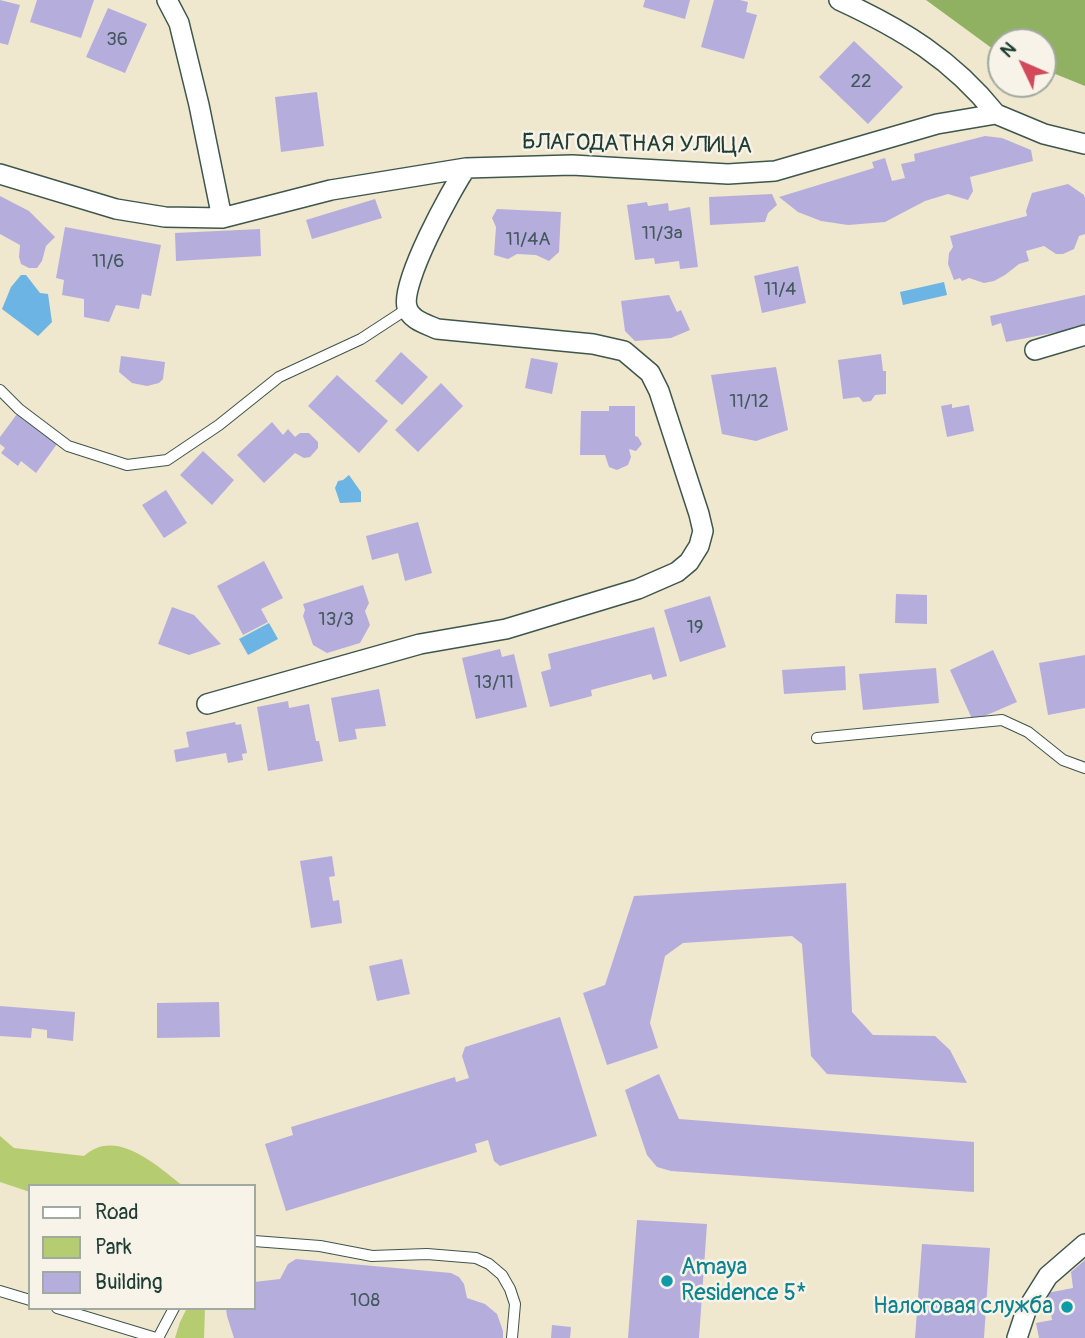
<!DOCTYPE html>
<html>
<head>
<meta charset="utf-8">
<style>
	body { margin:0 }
	#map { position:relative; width:1085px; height:1338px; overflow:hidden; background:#efe7ce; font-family:Pangolin,sans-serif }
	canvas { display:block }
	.legend { position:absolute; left:28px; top:1184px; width:228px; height:126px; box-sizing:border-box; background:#f7f3e8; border:2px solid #a1aaa0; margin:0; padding:9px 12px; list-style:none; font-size:21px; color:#1f3d34 }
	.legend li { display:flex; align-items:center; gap:14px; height:35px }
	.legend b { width:35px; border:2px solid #a1aaa0 }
	.north { position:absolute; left:987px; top:28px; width:70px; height:70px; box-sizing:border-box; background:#f7f3e8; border:2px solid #a1aaa0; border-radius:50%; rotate:314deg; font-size:19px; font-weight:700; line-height:28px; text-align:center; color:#1f3d34 }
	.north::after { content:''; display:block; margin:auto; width:24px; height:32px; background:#d1495b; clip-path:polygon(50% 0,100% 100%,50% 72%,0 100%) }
</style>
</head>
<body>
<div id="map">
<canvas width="1085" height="1338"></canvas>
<ul class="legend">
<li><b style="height:9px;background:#fff"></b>Road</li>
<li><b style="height:19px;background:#b6cc70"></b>Park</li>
<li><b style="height:19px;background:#b5aedd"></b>Building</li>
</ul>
<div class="north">N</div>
</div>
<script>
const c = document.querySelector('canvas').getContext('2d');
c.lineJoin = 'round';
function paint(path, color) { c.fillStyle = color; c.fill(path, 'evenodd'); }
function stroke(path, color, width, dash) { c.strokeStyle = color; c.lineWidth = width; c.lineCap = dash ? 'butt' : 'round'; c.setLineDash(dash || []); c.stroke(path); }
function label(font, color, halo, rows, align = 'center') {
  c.font = font + ' Pangolin,sans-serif'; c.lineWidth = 5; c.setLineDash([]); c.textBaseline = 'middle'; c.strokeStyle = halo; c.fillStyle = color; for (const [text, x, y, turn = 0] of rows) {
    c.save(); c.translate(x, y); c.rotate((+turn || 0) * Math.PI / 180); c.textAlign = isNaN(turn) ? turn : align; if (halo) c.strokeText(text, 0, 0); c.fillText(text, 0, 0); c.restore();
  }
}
paint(new Path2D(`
	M0,1136L14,1148L84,1156C116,1127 156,1165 183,1186H30V1192L0,1182Z
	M187,1308H205L204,1338H175L180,1322Z`), '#b6cc70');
paint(new Path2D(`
	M926,0H1085V86L1043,69V42H1001V52L993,49Z`), '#90b062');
paint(new Path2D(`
	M21,275H26L40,293L48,294L52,322L38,336L2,309L11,287Z
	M944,282L947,295L903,305L900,292Z
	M349,475L361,492V502L340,503L335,488L338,481L343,480Z
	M269,623L278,639L248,655L239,639Z`), '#6cb4e3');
paint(new Path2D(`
	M0,0L20,5L8,45L0,43Z
	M37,0H94L81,38L30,22Z
	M645,0H690L685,19L643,7Z
	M714,0H740L748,2L746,12L757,15L744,59L701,47Z
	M108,8L147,24L125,73L86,57Z
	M854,41L903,87L868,124L819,77Z
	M317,92L324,146L281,152L275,97Z
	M985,136L1002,138L1031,150L1033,161L970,177L973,191L968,200L948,194L925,201L885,222L848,225L821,221L798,212L779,197L874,168L872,162L885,158L892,181L905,178L901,164L915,161L914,154Z
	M1068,184L1084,195L1085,199V234L1079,236L1074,249L1063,254H1056L1044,246L1026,251L1029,261L1019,264L1005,275L994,281L984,283L969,278L962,281L960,278L954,280L948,264L949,253L953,247L950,236L1027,216L1026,211L1032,193Z
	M772,194L777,205L768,213L765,222L710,225L709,197Z
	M0,196L29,211L55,237L46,246L42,261L37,268H29L21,264L19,257L20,245L0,234Z
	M375,199L382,218L312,239L306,220Z
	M647,202L648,206L668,203L669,211L690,207L698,267L680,269L679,261L655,264L654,258L635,260L627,205Z
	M497,209L561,212L559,252L549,261L536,255L517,254L508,259L494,255L496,227L492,218Z
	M65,227L161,245L151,296L142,294L139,309L116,305L109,322L84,317V299L62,295L64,280L56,278Z
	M260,229L261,256L176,261L175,233Z
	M798,266L806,303L762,313L754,276Z
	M669,295L677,312L681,310L690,330L671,338L635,341L625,331L621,301Z
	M1085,295V324L1073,327V329L1006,342L1001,323L992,326L990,316Z
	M401,352L428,377L402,405L375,381Z
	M881,354L883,371H886V394L875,395L871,401L863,402L859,397L843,399L838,360Z
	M121,356L165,362L163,379L159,383L147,386L132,383L119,372Z
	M531,358L558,363L552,394L525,388Z
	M776,367L788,430L756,441L722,434L711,375Z
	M337,375L388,421L359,453L308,406Z
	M441,383L463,406L418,452L395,430Z
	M952,404V408L969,405L974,431L947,437L941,406Z
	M609,406H635V436L638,437L642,444L636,451L629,449L631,457L628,465L617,470L609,467L605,455H580L581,411H609Z
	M17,414L57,444L36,473L21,461L18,466L1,453L5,448L0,444V437Z
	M272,422L283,435L288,429L295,437L300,433H309L318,442V448L310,457L304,458L295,453L264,483L237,455Z
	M203,451L234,480L212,505L180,475Z
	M166,490L187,523L164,538L142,505Z
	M418,522L432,573L405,581L398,553L372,560L366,536Z
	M264,561L283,598L261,609L268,622L243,635L217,586Z
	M363,585L369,603L365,611L370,625L360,643L327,653L313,645L303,616L305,610L303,604Z
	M896,594L927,595V624L895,623Z
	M710,596L726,647L680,662L664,610Z
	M172,607L194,615L221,644L189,655L158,644Z
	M654,627L667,676L653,680L651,674L591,690L592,696L550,707L541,672L551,669L548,654Z
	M500,649L502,657L514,654L527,707L476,719L462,658Z
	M993,650L1017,702L973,721L950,670Z
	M1085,655V708L1048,715L1039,663Z
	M845,666L846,690L784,694L782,670Z
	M936,668L939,703L863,710L859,674Z
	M379,689L386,726L355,729L357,739L339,742L331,698Z
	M288,701L289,708L309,704L316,741H319L323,761L268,771L257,707Z
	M235,722L236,725L241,724L247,753L242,754L243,760L228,763L226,753L176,762L174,750L189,747L186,732Z
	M332,856L335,876L329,877L333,901L339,900L342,923L311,928L300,861Z
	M846,883L852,1012L873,1035L935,1036L950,1050L967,1083L827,1074L811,1056L802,944L792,936L683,943L665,956L650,1023L658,1048L607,1065L583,993L605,985L634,896Z
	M402,959L410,994L377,1001L369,966Z
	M219,1002L220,1037L157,1038V1003Z
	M0,1006L75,1012L73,1041L47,1038V1030L32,1028L31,1038L0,1036Z
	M560,1017L597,1136L500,1166L494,1161L488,1140L475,1144L477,1152L286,1211L265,1144L293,1135L291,1127L455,1077L456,1082L469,1078L462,1056L465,1047Z
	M659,1074L679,1119L974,1142V1192L671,1171L657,1167L647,1155L625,1090Z
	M637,1220L707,1224L699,1338H628Z
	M922,1244L990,1248L984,1338H915Z
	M296,1259L451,1273L459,1277L464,1284L467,1298L485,1304L497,1314L503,1331V1338H234L227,1316L226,1308H254V1282L280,1279L288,1264Z
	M1085,1260V1338H1039L1036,1323L1052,1320L1047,1293L1073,1288L1071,1272Z
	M552,1325L571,1327L570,1338H551Z`), '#b5aedd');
const service = new Path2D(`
	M0,390L19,409L68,446L127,465L167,460L219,425L279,377L361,339L407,309
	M817,738L1002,720L1028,732L1063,760L1085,768
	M254,1241L320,1246L372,1256L427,1254L476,1258L489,1264L502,1275L510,1289L515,1304L512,1338
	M0,1291L30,1300
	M57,1308L156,1338
	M158,1338L174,1308`);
const minor = new Path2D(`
	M167,0L179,23L199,105L222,218
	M839,0C902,29 952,59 996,114
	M0,174L116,209L165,217L222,218L331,190L466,168L572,165L728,174L775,171L937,124L996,114L1044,134L1085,144
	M1035,350L1085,335
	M207,704L420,644L506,629L638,589L677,572L689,562L699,546L703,531L699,514L659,391L650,373L624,351L593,344L437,329C426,324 410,320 407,307C400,283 451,190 466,168
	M1017,1338L1026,1311L1048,1276L1085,1244`);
stroke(service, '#3e564b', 12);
stroke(minor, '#3e564b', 22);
stroke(service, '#fff', 10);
stroke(minor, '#fff', 19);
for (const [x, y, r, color] of [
	[667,1281,7,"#0f9aa8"],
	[1067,1307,7,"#0f9aa8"]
]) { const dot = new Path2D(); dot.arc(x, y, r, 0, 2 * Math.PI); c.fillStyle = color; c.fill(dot); stroke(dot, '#f7f3e8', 2.5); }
label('19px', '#44595e', null, [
	["36",117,40],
	["22",861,82],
	["11/3а",662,234],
	["11/4А",528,240],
	["11/6",108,262],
	["11/4",780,290],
	["11/12",749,402],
	["13/3",336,620],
	["19",695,628],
	["13/11",494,683],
	["108",365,1301]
]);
label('23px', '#1f3d34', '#f7f3e8', [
	["БЛАГОДАТНАЯ УЛИЦА",637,145,1]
]);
label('23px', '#0d838f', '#f7f3e8', [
	["Amaya",681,1268],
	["Residence 5*",681,1294],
	["Налоговая служба",1053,1307,"right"]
], 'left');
</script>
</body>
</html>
